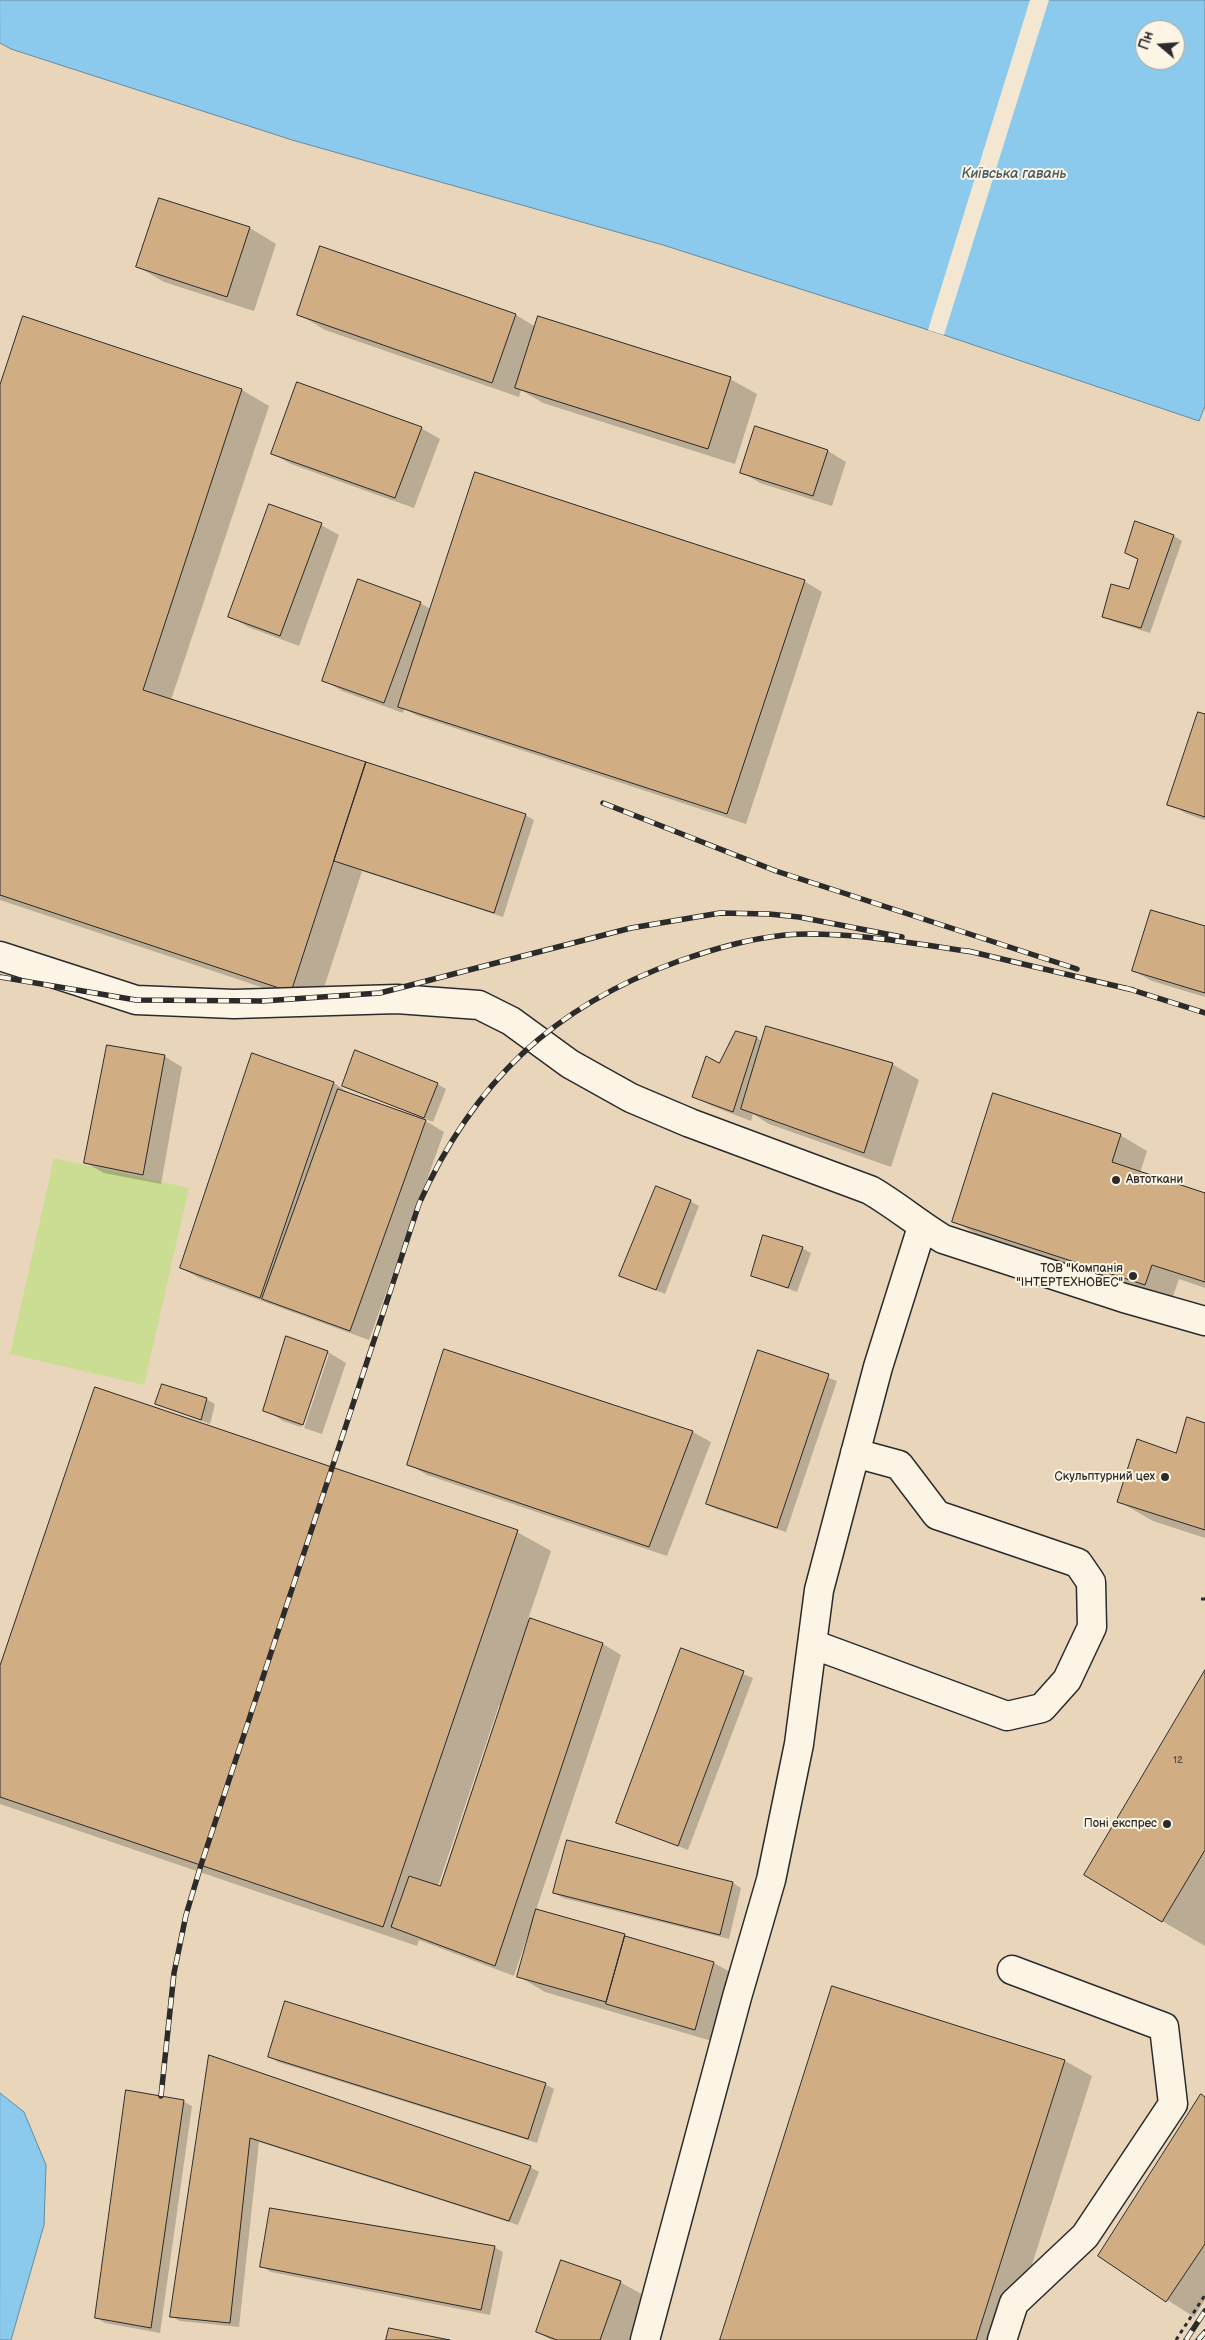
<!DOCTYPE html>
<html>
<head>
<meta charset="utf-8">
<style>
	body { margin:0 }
	#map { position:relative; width:1205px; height:2340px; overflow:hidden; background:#f3e7d1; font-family:"Balsamiq Sans",sans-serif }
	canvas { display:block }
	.north { position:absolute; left:1135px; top:20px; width:50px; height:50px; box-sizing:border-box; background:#fcf5e5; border:1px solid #a8a49b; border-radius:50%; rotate:288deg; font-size:14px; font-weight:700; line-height:20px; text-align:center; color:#2b2b2b }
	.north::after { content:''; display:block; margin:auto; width:18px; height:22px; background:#2b2b2b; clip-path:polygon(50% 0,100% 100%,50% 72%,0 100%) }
</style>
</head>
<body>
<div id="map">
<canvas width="1205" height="2340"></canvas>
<div class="north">Пн</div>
</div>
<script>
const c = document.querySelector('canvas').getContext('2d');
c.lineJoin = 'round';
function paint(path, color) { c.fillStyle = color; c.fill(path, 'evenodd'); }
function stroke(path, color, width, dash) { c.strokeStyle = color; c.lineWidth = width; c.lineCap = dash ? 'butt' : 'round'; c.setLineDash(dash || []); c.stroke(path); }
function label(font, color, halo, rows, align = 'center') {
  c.font = font + ' "Balsamiq Sans",sans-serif'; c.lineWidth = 4; c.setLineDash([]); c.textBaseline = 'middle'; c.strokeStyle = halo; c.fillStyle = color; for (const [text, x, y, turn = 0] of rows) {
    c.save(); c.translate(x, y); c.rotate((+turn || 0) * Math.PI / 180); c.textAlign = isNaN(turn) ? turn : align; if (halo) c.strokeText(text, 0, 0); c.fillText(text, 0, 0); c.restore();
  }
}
paint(new Path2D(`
	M0,43L11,49L292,140L663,245L944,335L1199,420L1205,406V2340H11L44,2225L24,2112L0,2093Z`), '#e9d6ba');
paint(new Path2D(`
	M54,1158L189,1188L144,1385L10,1354Z`), '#cbdd92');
const water = new Path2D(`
	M0,0H1205V406L1199,421L944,335L663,245L292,140L11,49L0,43ZM1145,30H1175V60H1145Z
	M0,2093L24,2112L46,2165L44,2225L11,2340H0Z`);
paint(water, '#8ccaed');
stroke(water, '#658a9f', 1);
paint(new Path2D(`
	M1030,0H1049L944,335L928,330Z`), '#f3e7d1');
paint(new Path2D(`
	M250,228L276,244L254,311L164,282L138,267Z
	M321,247L516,315L536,327L730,379L757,394L735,464L543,403L521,390L519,397L325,330L298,314Z
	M24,318L242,390L269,406L171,700L525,815L534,820L503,917L362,871L318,1006L0,900V389Z
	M421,428L440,439L414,508L291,464L273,454Z
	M756,428L828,451L846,462L832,506L760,483L742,472Z
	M321,525L339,535L299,646L248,627L230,616Z
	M1174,536L1182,541L1150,633L1112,621L1103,616L1129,591Z
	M804,581L822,592L746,824L418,716L404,709L403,713L342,691L324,680L420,603L431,609Z
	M1205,716V820L1187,814L1169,804Z
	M1205,927V997L1152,981L1134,971Z
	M757,1038L763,1042L892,1064L919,1080L891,1167L769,1124L753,1114L751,1121L712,1106L693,1096L719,1064Z
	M252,1055L334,1083L352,1095L424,1120L444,1132L369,1340L199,1278L181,1268Z
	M164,1056L182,1067L161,1184L104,1173L86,1163Z
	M437,1084L446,1089L433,1122L343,1085Z
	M1120,1135L1147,1151L1140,1173L1205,1194V1288L1179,1279L1172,1299L980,1236L953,1221Z
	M690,1201L699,1206L665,1294L620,1276Z
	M802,1248L811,1253L797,1292L752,1275Z
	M287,1338L328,1352L346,1363L322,1434L304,1428L329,1354H326L301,1427L283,1421L265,1410Z
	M445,1350L693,1432L711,1442L667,1556L427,1475L408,1464Z
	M759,1352L837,1381L786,1532L716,1509L707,1504Z
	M206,1399L215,1404L210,1424L156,1403Z
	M1205,1424V1538L1153,1521L1118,1501L1177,1454Z
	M517,1532L551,1551L528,1619L603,1644L621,1655L536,1910L714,1963L741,1978L722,2044L545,1992L518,1976L530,1934H528L514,1976L419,1940L417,1946L0,1804V1669ZM499,1705L502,1706L441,1887L438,1886Z
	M682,1649L753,1678L688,1850L617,1822Z
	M1205,1672V1946L1162,1921Z
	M733,1883L741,1888L729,1939L563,1898L554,1893Z
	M833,1987L1065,2061L1092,2076L1008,2340H721Z
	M210,2056L530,2167L539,2172L518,2225L259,2142L239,2327L180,2321L171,2316Z
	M269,2057L545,2084L554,2089L537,2143L278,2062Z
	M1205,2098V2300L1194,2317L1099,2256Z
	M183,2101L192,2106L160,2333L105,2323L97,2318Z
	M494,2247L503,2252L490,2315L271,2272L262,2266Z
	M620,2282L647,2297L632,2340H551L537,2332Z`), '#0003');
const building = new Path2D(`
	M159,198L250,227L227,297L136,267Z
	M320,246L516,314L492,383L297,315Z
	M23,316L242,389L143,690L366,762L291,992L0,895V385Z
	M538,316L731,377L708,449L515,388Z
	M297,382L422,427L395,498L271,454Z
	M755,426L828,450L813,496L740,473Z
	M475,472L805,580L727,814L398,707Z
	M269,504L322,523L280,636L228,617Z
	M1135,521L1174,535L1141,628L1102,617L1111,584L1129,589L1138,559L1125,553Z
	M358,579L421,602L384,703L322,681Z
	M1198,712L1205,714V817L1167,805Z
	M366,762L526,814L494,913L334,861Z
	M1151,910L1205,926V993L1132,971Z
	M766,1026L893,1063L864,1153L741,1109Z
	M736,1031L757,1037L733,1112L692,1097L706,1056L719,1063Z
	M107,1045L165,1055L143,1175L84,1163Z
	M355,1050L438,1083L424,1118L342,1086Z
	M252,1053L334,1082L260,1298L180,1268Z
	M338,1089L426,1120L350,1331L262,1299Z
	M993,1093L1121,1134L1112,1162L1205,1193V1282L1152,1265L1145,1285L952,1222Z
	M656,1186L691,1200L656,1290L619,1276Z
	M763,1235L803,1247L788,1288L751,1276Z
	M286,1336L328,1351L303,1425L263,1411Z
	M444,1349L693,1431L649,1547L407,1465Z
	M758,1350L829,1374L777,1528L706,1504Z
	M162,1384L207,1398L201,1420L155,1404Z
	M95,1387L518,1530L383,1927L0,1797V1666Z
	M1187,1417L1205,1423V1530L1117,1502L1137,1439L1176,1453Z
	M530,1618L603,1643L495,1966L391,1927L409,1876L440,1886Z
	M681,1648L744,1671L678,1846L616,1823Z
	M1205,1670V1850L1162,1922L1084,1875Z
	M567,1840L733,1882L720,1935L553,1893Z
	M536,1909L625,1934L606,2002L517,1977Z
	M625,1936L714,1962L695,2030L606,2004Z
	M832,1986L1065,2060L976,2340H720Z
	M285,2001L546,2083L528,2139L268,2057Z
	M209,2055L531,2166L509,2221L250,2138L230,2323L170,2317Z
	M126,2090L184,2100L151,2328L95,2318Z
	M1201,2094L1205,2097V2244L1166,2302L1098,2256Z
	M270,2208L495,2246L481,2310L260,2267Z
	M561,2260L621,2281L600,2340H557L536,2332Z
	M389,2328L450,2340H386Z`);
paint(building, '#d1ad83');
stroke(building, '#2b2b2b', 1);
const minor = new Path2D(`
	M0,956L136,1000L234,1004L397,999L479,1005L511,1021L570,1064L631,1098L690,1123L870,1190C896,1205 918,1224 943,1239L1124,1298L1205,1321
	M812,1644L1007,1716L1042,1708L1067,1680L1092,1627L1091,1582L1078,1563L937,1515L899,1465L855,1453
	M645,2340L737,1997L771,1880L799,1744L819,1590L878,1367L922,1227
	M1002,2340L1014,2303L1085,2236L1173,2104L1164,2027L1012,1970`);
stroke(minor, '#2b2b2b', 31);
stroke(new Path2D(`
	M1201,1599H1205
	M1176,2340L1205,2295`), '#2b2b2b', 3, [4, 4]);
stroke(minor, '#fcf5e5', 28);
const rail = new Path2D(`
	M603,803L776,871L1077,969
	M968,951L1133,990
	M0,977L136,1000L263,1001L380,993L631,928L720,913L769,914L799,917L902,937
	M1126,988L1205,1013
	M161,2096L174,1973L186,1915L201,1865L419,1204C473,1083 553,1006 679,961C714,949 747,939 785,935C841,930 916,944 973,952
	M1186,2340L1205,2311
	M1198,2340L1205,2332`);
stroke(rail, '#2b2b2b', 5.5);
stroke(rail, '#fcf5e5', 4, [11]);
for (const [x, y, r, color] of [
	[1116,1180,5,"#2b2b2b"],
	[1133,1276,5,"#2b2b2b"],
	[1165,1477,5,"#2b2b2b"],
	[1167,1824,5,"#2b2b2b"]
]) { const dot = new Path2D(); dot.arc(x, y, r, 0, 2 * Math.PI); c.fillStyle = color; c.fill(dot); stroke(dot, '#fcf5e5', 2); }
label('10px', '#544c41', null, [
	["12",1178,1760]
]);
label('12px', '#2b2b2b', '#fcf5e5', [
	["Автоткани",1126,1180,"left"],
	["ТОВ \"Компанія",1123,1269],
	["\"ІНТЕРТЕХНОВЕС\"",1123,1283],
	["Скульптурний цех",1155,1477],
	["Поні експрес",1157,1824]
], 'right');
label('italic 14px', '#485b65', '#fcf5e5', [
	["Київська гавань",1014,174]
]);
</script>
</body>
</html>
